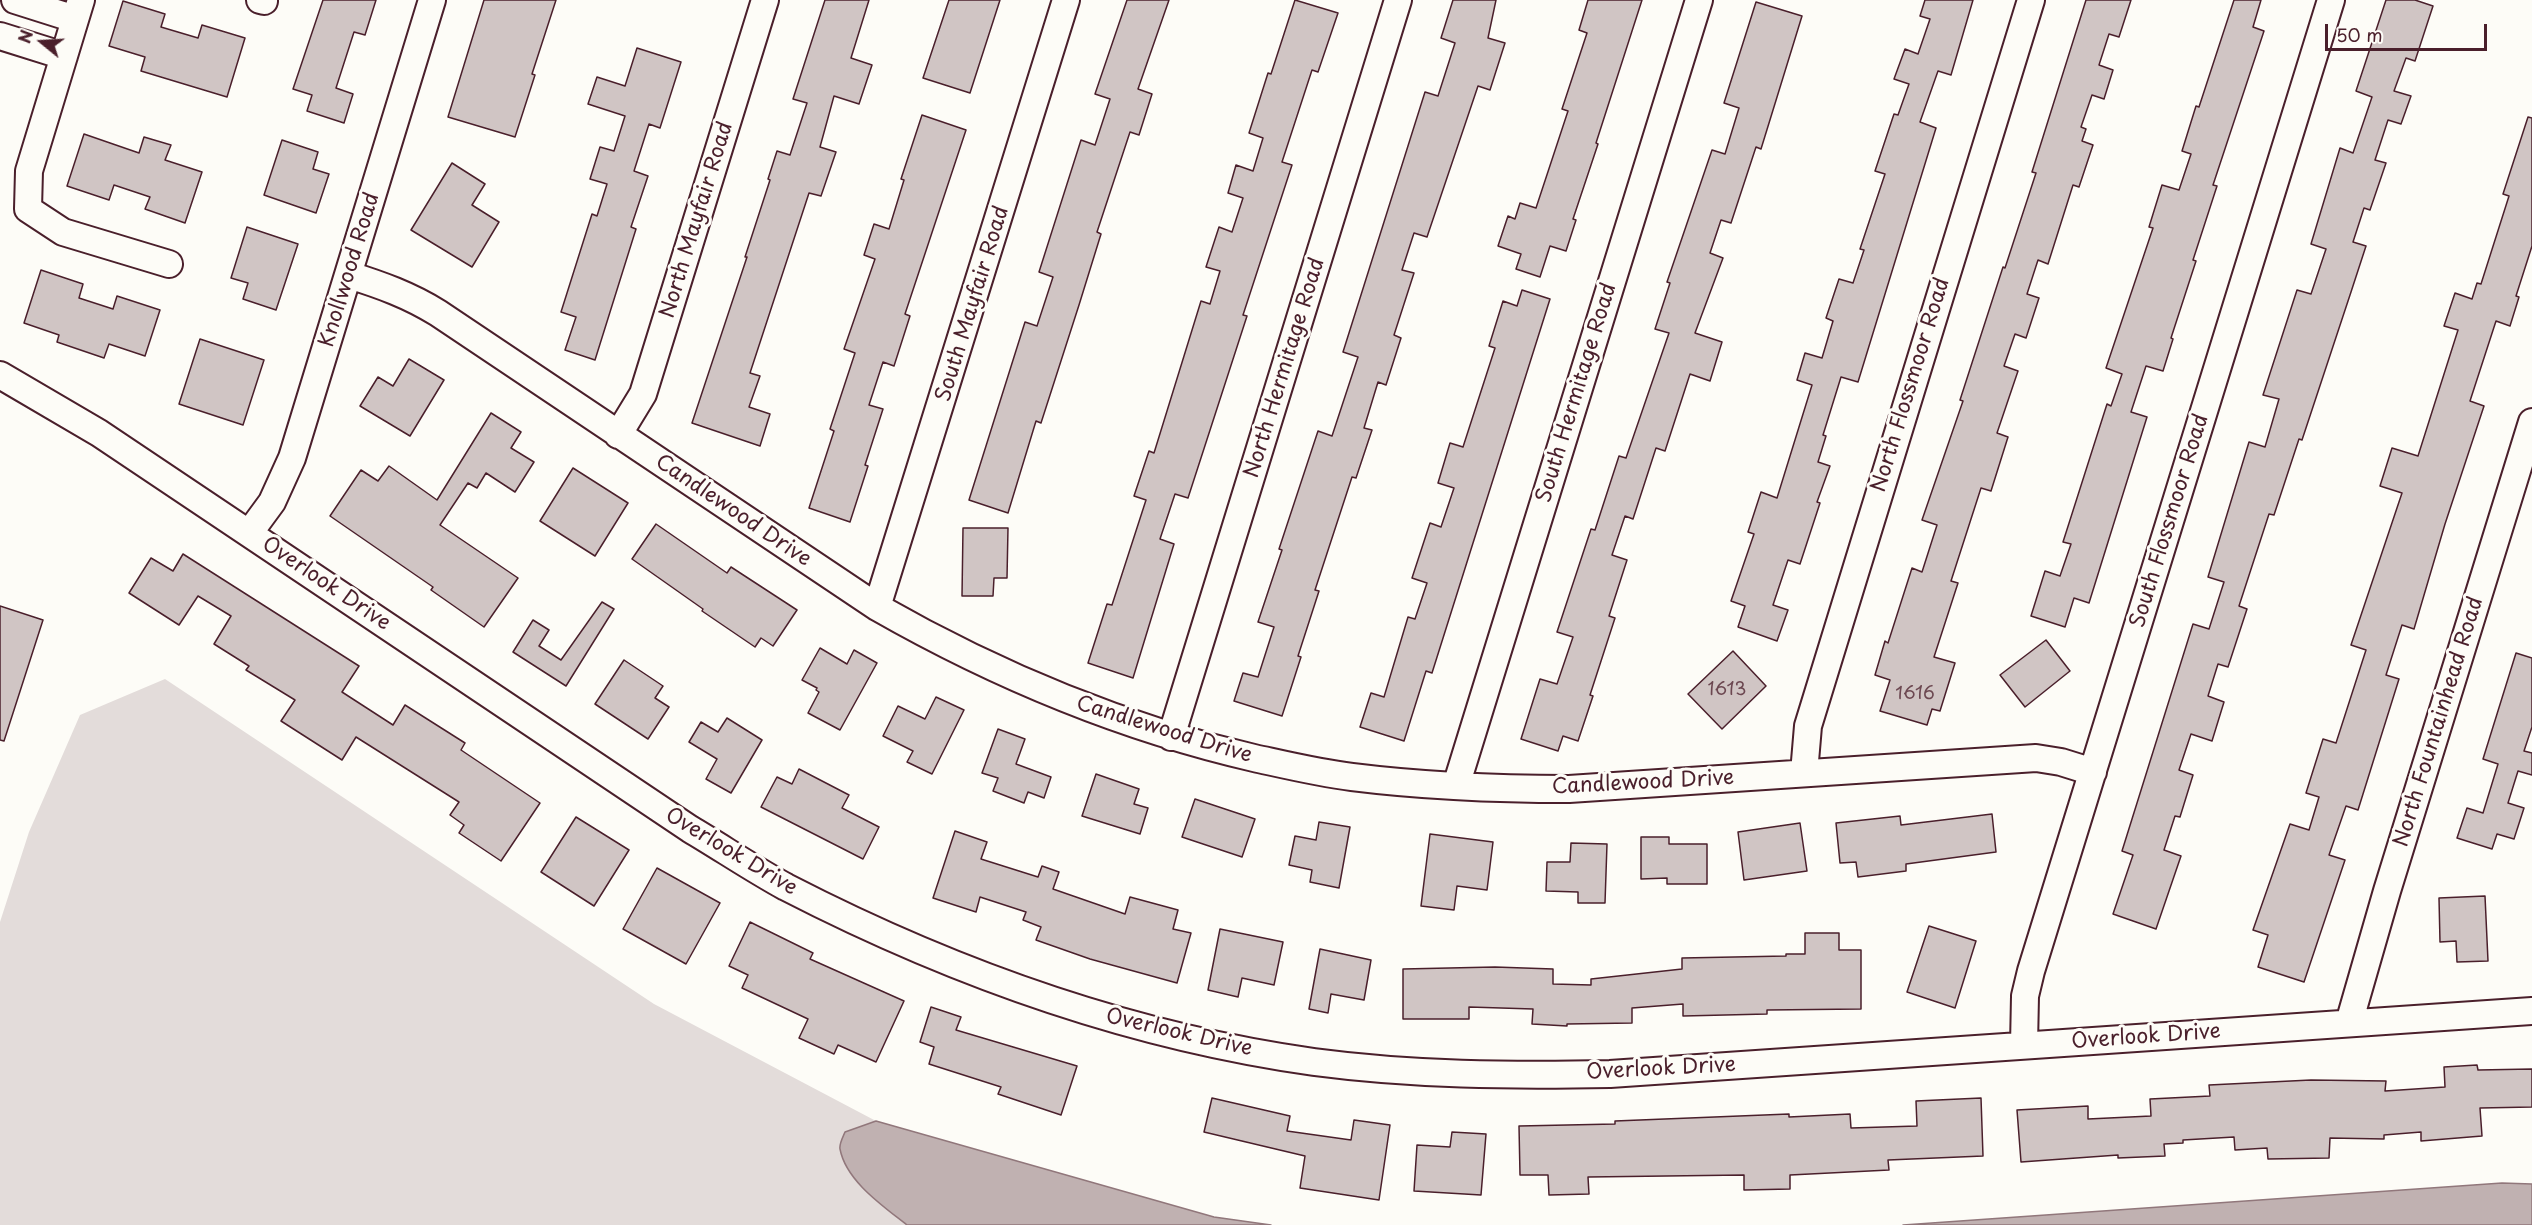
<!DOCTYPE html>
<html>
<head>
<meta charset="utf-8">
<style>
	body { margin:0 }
	#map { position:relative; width:2532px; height:1225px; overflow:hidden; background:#fdfcf7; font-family:"Playpen Sans",sans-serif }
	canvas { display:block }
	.north { position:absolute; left:12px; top:12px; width:60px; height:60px; -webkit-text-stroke:4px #fdfcf7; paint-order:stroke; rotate:288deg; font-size:16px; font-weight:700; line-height:24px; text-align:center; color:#4a1f2b }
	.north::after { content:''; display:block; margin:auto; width:21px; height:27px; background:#4a1f2b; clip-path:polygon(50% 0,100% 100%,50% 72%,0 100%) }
	.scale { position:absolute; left:2325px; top:24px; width:162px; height:27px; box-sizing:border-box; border:3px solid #4a1f2b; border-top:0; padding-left:8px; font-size:18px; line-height:21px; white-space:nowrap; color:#4a1f2b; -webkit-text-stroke:4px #fdfcf7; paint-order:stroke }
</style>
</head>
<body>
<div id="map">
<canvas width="2532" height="1225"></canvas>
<div class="north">N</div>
<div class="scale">50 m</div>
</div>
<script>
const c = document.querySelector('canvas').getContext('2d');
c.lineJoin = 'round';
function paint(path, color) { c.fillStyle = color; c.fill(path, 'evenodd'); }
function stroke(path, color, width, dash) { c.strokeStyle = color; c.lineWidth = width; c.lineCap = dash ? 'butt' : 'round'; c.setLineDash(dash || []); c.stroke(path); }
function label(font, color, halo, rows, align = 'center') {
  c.font = font + ' "Playpen Sans",sans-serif'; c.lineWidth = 6; c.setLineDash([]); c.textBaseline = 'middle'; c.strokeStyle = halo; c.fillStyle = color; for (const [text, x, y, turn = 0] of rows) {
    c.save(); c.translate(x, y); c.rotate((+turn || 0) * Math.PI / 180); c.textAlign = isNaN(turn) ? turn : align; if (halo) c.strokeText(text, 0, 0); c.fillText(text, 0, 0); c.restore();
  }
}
paint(new Path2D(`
	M165,679L654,1004L876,1121L1214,1217L1271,1225H0V922L29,832L80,715Z`), '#e3dcda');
const water = new Path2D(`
	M876,1121L1214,1217L1271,1225H907C883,1206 846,1181 840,1149C839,1144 843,1137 845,1132Z
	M2502,1183L2532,1184V1225H1903Z`);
paint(water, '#c0b1b1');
stroke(water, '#91777b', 1.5);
const building = new Path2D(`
	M323,0H376L365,35L354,32L336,88L353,94L344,123L307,111L312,95L293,89Z
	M484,0H556L532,74L535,75L515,137L448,117Z
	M825,0H869L851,58L872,65L859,104L834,96L820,147L836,152L821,196L809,193L750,373L760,376L749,407L770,414L760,446L692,423L747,257H745L770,180L768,179L777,151L790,155L807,103L793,99Z
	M949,0H1000L970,93L923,78Z
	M1127,0H1169L1138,89L1152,94L1139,135L1130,132L1097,232L1101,234L1079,305L1041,423L1036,421L1008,513L969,500L1025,322L1037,326L1053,277L1039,272L1081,140L1095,145L1110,99L1095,94Z
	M1295,0L1338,13L1318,72L1312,70L1282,162L1292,165L1243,315L1247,316L1188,498L1175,494L1160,539L1174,544L1133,678L1088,663L1107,604L1112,605L1146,500L1134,496L1149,451L1154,453L1201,301L1210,304L1220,271L1206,267L1219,227L1232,232L1243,198L1228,193L1236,165L1253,171L1263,138L1249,133L1268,73L1271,74Z
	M1453,0H1496L1488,38L1505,43L1490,90L1478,86L1427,237L1414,233L1402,270L1414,273L1394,335L1401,338L1386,385L1378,382L1364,428L1372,430L1356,478L1352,477L1315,590L1319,591L1298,656L1301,657L1282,716L1234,701L1243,673L1258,677L1274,627L1258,622L1282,550L1279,549L1318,431L1332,436L1358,357L1343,352L1425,92L1438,96L1455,43L1441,38Z
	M1588,0H1642L1596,143L1598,144L1573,219L1576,220L1566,251L1550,246L1540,277L1516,269L1521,254L1498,246L1508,216L1515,219L1520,203L1536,208L1568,111L1562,109L1587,33L1579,30Z
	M1925,0H1973L1951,75L1938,71L1920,122L1936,128L1858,382L1841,377L1823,435L1826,436L1818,462L1830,466L1817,502L1820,503L1800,564L1788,560L1773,605L1788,610L1777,641L1738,627L1745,606L1731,601L1754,534L1748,532L1761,492L1777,498L1812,385L1797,380L1805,353L1822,358L1833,321L1826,318L1839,279L1853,283L1864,250L1860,249L1885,174L1875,171L1894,114L1898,115L1909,84L1894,79L1905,49L1918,54L1930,19L1920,16Z
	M2086,0H2131L2119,37L2109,34L2099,65L2113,70L2104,99L2092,95L2081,127L2086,129L2082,141L2093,145L2079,187L2073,185L2048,264L2038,260L2027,294L2039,298L2026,338L2015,334L2004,366L2018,371L1997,433L2008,437L1991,491L1981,488L1951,581L1958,583L1934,657L1955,663L1940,711L1932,709L1927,725L1880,711L1890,680L1875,675L1885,641L1888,643L1912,568L1922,572L1937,525L1922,520L1963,401L1960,400L2003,267L2005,268L2036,173L2032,172Z
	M2234,0H2261L2253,27L2264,31L2213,185L2217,186L2193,260L2196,261L2171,338L2173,339L2163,371L2146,366L2131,412L2147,417L2089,603L2074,598L2065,627L2031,616L2045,571L2060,576L2071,544L2063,542L2107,404L2111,406L2122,374L2106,368L2153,228L2149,227L2162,185L2179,190L2191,154L2182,151L2196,106L2199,107Z
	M2386,0H2415L2433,6L2415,61L2406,58L2394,91L2411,96L2401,124L2388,120L2375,160L2386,163L2370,210L2364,208L2353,242L2366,246L2351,292L2302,440L2299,439L2274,515L2269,514L2239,606L2247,609L2228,667L2218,664L2208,696L2224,702L2212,741L2191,734L2179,770L2193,775L2180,817L2175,816L2164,850L2181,856L2156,929L2113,914L2133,855L2122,851L2193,624L2209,629L2224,582L2208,577L2249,442L2265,447L2279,399L2263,395L2297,290L2311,294L2326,249L2311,244L2340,148L2353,153L2372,97L2356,91Z
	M123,1L165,14L161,27L198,38L202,25L245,38L227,97L141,71L145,57L109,46Z
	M1756,2L1802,16L1761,149L1756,147L1731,223L1721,220L1710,253L1723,258L1695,333L1722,342L1710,381L1690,374L1665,451L1656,448L1633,519L1625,516L1612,555L1627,560L1609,616L1615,618L1590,695L1593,696L1578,741L1563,736L1558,751L1521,739L1540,679L1557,684L1573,637L1557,632L1591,529L1595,530L1619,456L1626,458L1669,333L1655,329L1670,283L1667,282L1712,150L1725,154L1739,108L1724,103Z
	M637,48L681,62L660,128L649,124L634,171L648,176L631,227L636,229L595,360L565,350L576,317L561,312L592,214L597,216L607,184L590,179L600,147L614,151L625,116L588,104L597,77L625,86Z
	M922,115L966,130L905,314L910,316L894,366L883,362L869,405L883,409L865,465L868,466L850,522L809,508L834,431L830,429L855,353L844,349L875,259L864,255L874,224L889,229L904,180L901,179Z
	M2528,117L2532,118V246L2516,296L2519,297L2510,326L2496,321L2470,401L2484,406L2445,524L2414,629L2402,625L2386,675L2399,679L2358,810L2346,806L2329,855L2345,860L2304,982L2258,967L2268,935L2253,930L2290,824L2309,830L2319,797L2306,793L2323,739L2336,743L2366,650L2351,645L2402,493L2380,486L2392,448L2418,456L2458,330L2444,326L2455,293L2472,299L2477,283L2481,284L2509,196L2503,194Z
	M84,134L139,153L144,137L171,145L165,160L202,172L185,223L145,209L150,197L114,185L109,200L67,186Z
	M282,140L318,152L313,169L329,174L316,213L264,195Z
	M452,163L485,184L472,205L499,222L472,267L411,230Z
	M247,227L298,244L276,310L243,299L248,283L231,278Z
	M41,270L83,284L79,298L113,309L117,296L160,310L145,356L109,344L104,358L57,342L59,335L24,323Z
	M1522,290L1550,299L1432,673L1426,671L1404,741L1360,727L1371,693L1384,697L1408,617L1415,619L1427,583L1412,578L1430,523L1441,527L1454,488L1438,483L1450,443L1463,447L1495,348L1489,346L1503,301L1517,306Z
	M200,339L264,360L243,425L179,404Z
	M409,359L444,380L410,436L360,406L378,377L393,386Z
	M491,413L521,432L511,448L534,462L515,492L486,473L477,488L468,483L440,525L518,578L484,627L431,590L433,587L330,516L361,470L378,481L389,466L437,500Z
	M573,468L628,503L595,556L540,521Z
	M656,524L727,573L731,567L797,610L773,646L761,638L755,647L702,611L703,609L632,559Z
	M963,528H1008L1007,578H994L993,596H962Z
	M183,554L359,666L342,692L393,725L405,705L465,743L461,750L540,803L501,861L459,833L464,825L450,815L459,802L356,737L342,760L281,721L295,700L246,670L249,666L214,644L231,616L198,596L179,625L129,593L151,558L173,571Z
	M602,602L614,609L566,686L513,652L533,620L549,630L539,646L561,660Z
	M0,606L43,620L4,741L0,740Z
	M2046,640L2070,671L2025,707L2000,675Z
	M820,648L847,664L854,650L877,663L840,730L808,713L819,692L816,690L817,688L802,680Z
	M1733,651L1766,686L1722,729L1688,694Z
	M2516,653L2532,658V727L2524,751L2532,753V775L2518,771L2508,803L2524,808L2514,839L2497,834L2492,849L2457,838L2467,808L2483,813L2498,764L2483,759Z
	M624,660L663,686L655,698L669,707L648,739L595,704Z
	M936,697L964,710L932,774L907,762L913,751L883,736L898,706L925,719Z
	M727,718L762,740L731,793L706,779L717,759L689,742L701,722L718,732Z
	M998,729L1025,739L1016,764L1051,777L1044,798L1028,792L1024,803L993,791L998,778L982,773Z
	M799,769L849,795L842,808L879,827L863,859L761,807L777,777L792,784Z
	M1096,774L1139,789L1134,804L1148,808L1140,834L1082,816Z
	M1195,799L1255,819L1242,857L1182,837Z
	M1992,814L1996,852L1906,864V871L1858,877L1856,862L1840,863L1836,823L1900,816L1901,825Z
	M576,817L629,850L594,906L541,872Z
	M1319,822L1350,827L1339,888L1310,882L1312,870L1289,865L1295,836L1316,840Z
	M1800,823L1807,871L1744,880L1738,832Z
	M955,831L987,842L981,859L1038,877L1042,866L1059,872L1053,889L1125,914L1130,897L1178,910L1173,929L1191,933L1177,983L1090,959L1036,940L1041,927L1023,920L1026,912L980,897L976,912L933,898Z
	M1430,834L1493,842L1487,890L1457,886L1454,910L1421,906Z
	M1641,837H1669V844H1707V884H1667V878L1641,879Z
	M1571,843L1607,844L1605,903H1578V892L1546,891L1547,862H1570Z
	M657,868L720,903L686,964L623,929Z
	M2485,896L2488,961L2457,962L2456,941L2440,942L2439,898Z
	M750,922L813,953L810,959L904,1001L876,1062L838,1045L834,1054L799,1038L808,1019L742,988L748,975L729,966Z
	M1929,926L1976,941L1955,1008L1907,992Z
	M1220,929L1283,942L1274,985L1242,978L1238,997L1208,990Z
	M1805,933H1839V950H1861V1009L1767,1010V1014L1683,1016V1004L1632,1008V1023L1567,1024V1026L1532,1024L1533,1009L1469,1007V1019H1403V969L1495,967L1553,969V984L1591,985V979L1682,969V958L1786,956V954H1805Z
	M1320,949L1371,960L1364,1000L1331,994L1328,1013L1309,1009Z
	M931,1007L961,1017L956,1030L1077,1066L1061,1115L998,1094L1001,1087L929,1064L934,1047L920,1042Z
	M2477,1065L2478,1070L2532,1069V1107L2480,1108L2482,1136L2421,1141V1132L2384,1135V1139L2330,1138L2329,1158L2268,1159L2267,1148L2235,1150L2234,1137L2183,1140V1143L2164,1144L2165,1156L2118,1158V1155L2021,1162L2017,1110L2088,1106V1119L2151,1116L2150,1099L2210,1096L2209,1085L2311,1080L2386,1081L2385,1091L2445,1087L2444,1067Z
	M1212,1098L1290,1116L1287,1131L1351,1140L1354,1120L1390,1125L1379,1200L1300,1188L1305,1156L1204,1132Z
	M1981,1098L1983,1156L1888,1160L1889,1170L1790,1175V1189L1744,1190V1175L1588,1177L1589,1194L1549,1195L1548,1175H1520L1519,1126L1615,1124V1121L1789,1114V1117L1850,1114L1851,1128L1917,1126L1916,1101Z
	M1452,1132L1486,1134L1481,1195L1414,1191L1417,1145L1450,1147Z`);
paint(building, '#d0c5c4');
stroke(building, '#4a1f2b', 1.5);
const street = new Path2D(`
	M15,0L75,19
	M81,0L29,171L28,209L63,232L169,264
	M260,0L264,1
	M0,36L64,56
	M349,275C381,285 409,295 438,313L877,607C996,675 1120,727 1254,758C1286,765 1319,773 1352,777C1424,786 1496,789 1569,789L2036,758L2061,762L2093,772
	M0,375L99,433L690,829C722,848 753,869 786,887C951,972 1129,1036 1314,1062C1412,1075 1511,1076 1610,1074L2532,1011
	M618,435L643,394L765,0
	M250,532L272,502L292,458L432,0
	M877,607L1066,0
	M1171,737L1398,0
	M1804,773L1808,726L2031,0
	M1456,786L1699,0
	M2349,1023L2387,891L2532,422
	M2024,1045L2025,996L2031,971L2331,0`);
stroke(street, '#4a1f2b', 30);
stroke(street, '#fdfcf7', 26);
label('18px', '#6c4851', null, [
	["1613",1727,690],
	["1616",1915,694]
]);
label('21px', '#4a1f2b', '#fdfcf7', [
	["North Mayfair Road",697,220,-73],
	["Knollwood Road",350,270,-73],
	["South Mayfair Road",973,304,-73],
	["North Hermitage Road",1285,368,-73],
	["North Flossmoor Road",1911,385,-73],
	["South Hermitage Road",1577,393,-73],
	["Candlewood Drive",733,511,34],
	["South Flossmoor Road",2170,521,-73],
	["Overlook Drive",326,584,34],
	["North Fountainhead Road",2439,722,-73],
	["Candlewood Drive",1164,730,17],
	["Candlewood Drive",1643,783,-3],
	["Overlook Drive",731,852,31],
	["Overlook Drive",1179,1033,13],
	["Overlook Drive",2146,1037,-4],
	["Overlook Drive",1661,1069,-3]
]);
</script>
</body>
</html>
